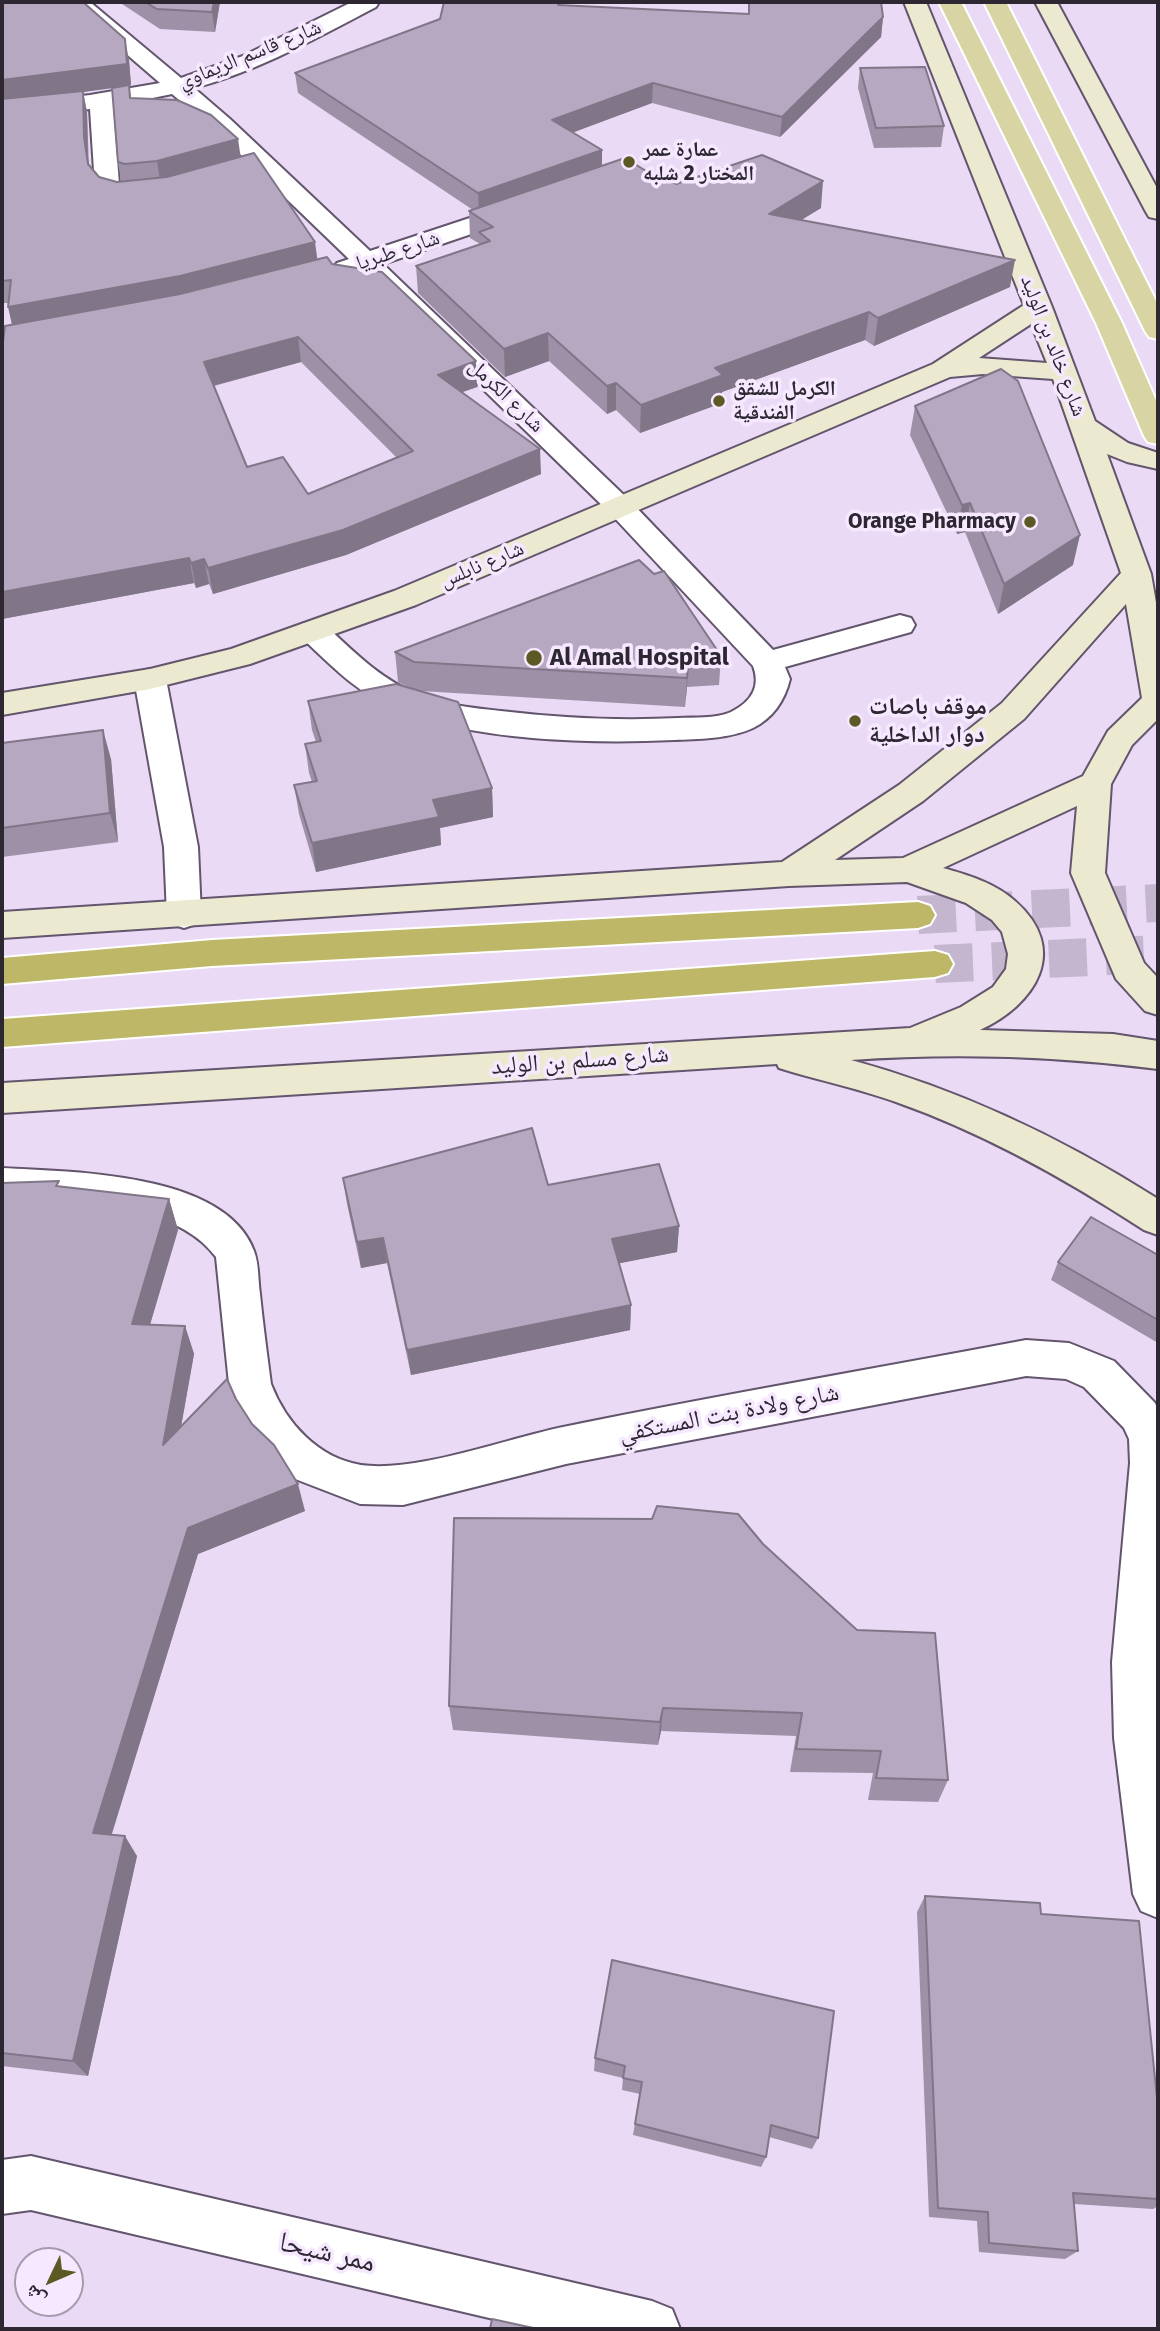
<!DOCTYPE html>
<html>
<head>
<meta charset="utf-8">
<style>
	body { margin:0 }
	#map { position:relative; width:1160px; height:2331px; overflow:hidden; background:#eadaf5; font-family:"Fira Sans","Noto Naskh Arabic",sans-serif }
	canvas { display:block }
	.frame { position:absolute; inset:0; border:4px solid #2d2731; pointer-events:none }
	.north { position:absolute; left:14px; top:2247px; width:70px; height:70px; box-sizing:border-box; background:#f5e8ff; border:2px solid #a59bad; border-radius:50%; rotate:226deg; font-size:19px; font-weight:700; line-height:28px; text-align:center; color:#2d2731 }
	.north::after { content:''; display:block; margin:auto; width:24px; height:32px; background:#5d5824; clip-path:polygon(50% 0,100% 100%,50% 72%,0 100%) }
</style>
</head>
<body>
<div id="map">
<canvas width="1160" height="2331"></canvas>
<div class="frame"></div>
<div class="north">ش</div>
</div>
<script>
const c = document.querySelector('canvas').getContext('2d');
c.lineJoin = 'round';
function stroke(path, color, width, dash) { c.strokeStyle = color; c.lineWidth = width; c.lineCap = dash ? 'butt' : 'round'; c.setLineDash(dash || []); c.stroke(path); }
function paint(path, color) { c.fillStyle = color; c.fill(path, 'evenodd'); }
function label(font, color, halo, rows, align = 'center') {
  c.font = font + ' "Fira Sans","Noto Naskh Arabic",sans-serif'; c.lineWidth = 7; c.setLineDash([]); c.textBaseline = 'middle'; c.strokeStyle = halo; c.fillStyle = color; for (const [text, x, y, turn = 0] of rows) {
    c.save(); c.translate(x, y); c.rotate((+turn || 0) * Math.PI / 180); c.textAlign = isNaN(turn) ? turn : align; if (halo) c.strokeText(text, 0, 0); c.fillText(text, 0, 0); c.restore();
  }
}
stroke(new Path2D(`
	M918,915L1158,903
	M935,964L1158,954`), '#c4b6ce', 38, [38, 19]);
const street = new Path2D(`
	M66,2H90L181,78L243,56L352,2H379L376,7C317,38 258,71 194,88L230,119L370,251L512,204L521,202L530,204L533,209L530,214L383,264L630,501L773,650L900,615L911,618L915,625L911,632L785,667L790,679C785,700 773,718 753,728C729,739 699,739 674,740C591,744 472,741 395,709C357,693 331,665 302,638L298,631L302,624L313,621L324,624C353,651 380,679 417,694C444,705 473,708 501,711C560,718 619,721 678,718C694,717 715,719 731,712C751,702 761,687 753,666L610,513L362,271L346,276L337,273L333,268L337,263L349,259L214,129L172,94L113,106L119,184C132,192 144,185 158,189L161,194L158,199C136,205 109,207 95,186L90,109L2,119V105L90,95L160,83Z
	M150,669L161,672L166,679L198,847L201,915L196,924L184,928L172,924L167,915L164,847L134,679L139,672Z
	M2,1168C72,1172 225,1172 254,1251C259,1264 258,1280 260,1294C263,1324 267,1354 271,1384C286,1423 318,1458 361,1465C418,1473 510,1437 568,1426C720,1395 873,1369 1026,1340L1069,1343L1114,1361L1155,1403L1158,1410V1918L1141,1911L1133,1894L1114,1738L1112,1662L1130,1463L1129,1439L1124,1428L1084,1387L1066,1379L1026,1376L566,1464L403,1505L360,1504L290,1477L262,1449L246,1425L229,1384L216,1257C172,1198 69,1205 2,1200Z
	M31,2156L652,2301L672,2309L680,2329H536L31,2210L2,2214V2160Z`);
const secondary = new Path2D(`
	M904,2H926L1052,307L1095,421L1128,443L1158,453V469L1127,462L1107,454L1151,574L1158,614V719L1132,745L1111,784L1105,873L1144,963L1158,978V1015L1145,1011L1116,979L1071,873L1077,806L943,868C968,875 995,883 1015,901C1071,950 1035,1005 980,1030L1113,1034L1158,1041V1069C1058,1056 952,1053 851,1060C961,1090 1062,1138 1158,1199V1235L1144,1230C1066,1179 984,1133 896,1102C862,1090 827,1082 792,1072L779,1068L777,1064L2,1113V1083L910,1028L961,1007L993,987L1006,969L1008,954L1002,932L992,920L966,903L907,882L789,886L2,938V912L782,862L899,785L1002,703L1121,573L1053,379L983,374L950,377L416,605L250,664L150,689L2,715V693L150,669L231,649L394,591L933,364L1024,305ZM1031,324L1047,363L979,358ZM1126,604L1142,698L1108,731L1083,776L903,858L835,860L923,801L1024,719Z
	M1035,2H1057L1158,190V219L1149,217L1146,212Z`);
const primary = new Path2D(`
	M939,2H961L1122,323L1158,405V444L1148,442L1144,436L1096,323Z
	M984,2H1006L1158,305V339L1149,337L1145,331Z`);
const highway = new Path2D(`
	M918,902L930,906L935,915L930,924L918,928L212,966L2,984V958L212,940Z
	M935,951L948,955L953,964L948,973L935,977L2,1047V1019Z`);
stroke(street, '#63556c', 4);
stroke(secondary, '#63556c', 4);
stroke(primary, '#fff', 4);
stroke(highway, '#fff', 4);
paint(street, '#fff');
paint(secondary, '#ece9d1');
paint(primary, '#d8d4a4');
paint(highway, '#beb767');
paint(new Path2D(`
	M2,2L129,60L131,85L129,86L131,98L241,157L317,259L332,264L477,387L462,392L541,474L346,555L213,594L209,584L196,588L194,583L2,619V349L12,324L8,303H2ZM115,87L118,162L121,182H117L99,177L89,166L87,112L83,92ZM301,362L396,457L308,494L247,467L214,386Z
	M119,2H220L215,32L160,29Z
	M444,2H562V5L748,14V2H881L883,17L881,37L780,137L652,103L573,132L602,165L676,184L821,208L801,220L1010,287L874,346L865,340L722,392V403L640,433L616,410L607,414L549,361L505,377L418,293L416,266L480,244L470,238L469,211L473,210L298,93L295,73L440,19Z
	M860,68L944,126L941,147L874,148L858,88Z
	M915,406L1073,565L998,614L965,532L957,534L910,435Z
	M395,652L721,656L719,685L687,687L685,707L421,691L492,788L493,817L440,828L441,845L316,872L299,814L294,785L312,782L309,773L305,744L316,742L312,730L308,701L412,689L398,682Z
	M2,743L111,759L118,842L2,857Z
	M343,1178L548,1185L679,1226L677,1252L619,1263L631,1305L630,1330L411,1375L387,1263L361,1268L347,1204Z
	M2,1183L61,1187L169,1199L178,1230L150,1324L185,1326L194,1354L181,1426L236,1399L305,1511L198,1554L111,1835L137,1856L88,2076L2,2066Z
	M1158,1255V1343L1051,1280L1058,1262Z
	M454,1518L948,1780L938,1802L868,1800L873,1773L790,1772L796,1736L661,1731L658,1745L453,1730L449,1706Z
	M925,1896L1041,1914L1158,2108V2206L1153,2209L1074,2204L1078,2251L1065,2259L979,2252L977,2221L929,2217L917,1912Z
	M612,1960L818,2138L812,2149L769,2137L766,2157L761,2167L633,2135L640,2094L622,2090L623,2078L594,2071L595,2058Z`), '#9d90a7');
paint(new Path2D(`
	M214,2H220L215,32L212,12Z
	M883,17L881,37L780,137L782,117Z
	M125,39L129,60L131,85L129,86L132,105L130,98L129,86L83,92L87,112L88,159L92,186L2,102V80Z
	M653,83L652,103L553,140L552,120Z
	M238,139L241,159L160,181L157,161Z
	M602,150V170L479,213L478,193Z
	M823,181L821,208L767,241L769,214Z
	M315,242L318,264L183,298L13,329L8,307Z
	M1015,260L1010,287L874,346L878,318Z
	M869,312L865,340L722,392V403L640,433L641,405L715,368Z
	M548,333L549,361L505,377L504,349Z
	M298,337L301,362L208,387L204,362Z
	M476,361L477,387L440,400L438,375Z
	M616,383V410L607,414V386Z
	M540,449L541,474L346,555L213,594L208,568Z
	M970,503L965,532L957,534L962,505Z
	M1080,535L1073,565L998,614L1004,584Z
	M189,558L194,583L2,619V592Z
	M204,559L209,584L196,588L191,563Z
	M689,658L687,687L685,707L687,678Z
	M103,730L111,759L118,842L110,813Z
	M492,788L493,817L440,828L441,845L316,872L312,843L433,800Z
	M169,1199L178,1230L142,1352L132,1324Z
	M679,1226L677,1252L611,1265L612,1239Z
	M383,1238L387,1263L361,1268L357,1242Z
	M631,1305L630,1330L411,1375L407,1350Z
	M185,1326L194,1354L173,1472L163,1445Z
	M298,1484L305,1511L198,1554L106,1853L93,1833L188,1528Z
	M663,1708L661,1731L658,1745L660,1722Z
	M125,1836L137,1856L88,2076L73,2061Z`), '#807688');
const building = new Path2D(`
	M2,2H83L125,39L127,64L2,80Z
	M145,2H214L212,12L157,9Z
	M444,2H559L558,5L749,14V2H881L883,17L782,117L653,83L552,120L602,150L478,193L295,73L440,19Z
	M925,67L944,126L876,128L860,68Z
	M129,85L130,98L177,100L211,115L238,139L157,161L125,164L118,162L112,88Z
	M83,91L84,137L88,164L99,177L117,182L167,177L254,153L315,242L180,276L8,307L11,280L2,281V99Z
	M762,155L823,181L769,214L1015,260L878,318L869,312L715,368L723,375L641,405L616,383L607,386L548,333L504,349L416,266L490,241L479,232L493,227L469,211L625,158L664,182L670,180L676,184Z
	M327,257L332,264L382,272L476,361L438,375L540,449L343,530L208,568L204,559L191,563L189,558L2,592V349L5,326L180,294ZM298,337L413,451L308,494L283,457L247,467L204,362Z
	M1001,369L1018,381L1080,535L1004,584L970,503L962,505L915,406Z
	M639,560L654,574L664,571L721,656L689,658L687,678L414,662L395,652Z
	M396,684L458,702L492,788L433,800L439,817L312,843L294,785L317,781L305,744L321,741L308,701Z
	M103,730L110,813L2,828V743Z
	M532,1128L548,1185L659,1164L679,1226L612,1239L631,1305L407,1350L383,1238L357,1242L343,1178Z
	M59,1181L56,1186L169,1199L132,1324L185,1326L163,1445L227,1379L236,1399L252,1424L274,1445L298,1484L188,1528L93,1833L125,1836L73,2061L2,2053V1183Z
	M1091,1217L1158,1255V1320L1058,1262Z
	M657,1506L738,1514L763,1544L857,1630L935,1633L948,1780L876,1778L881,1751L796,1749L802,1713L663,1708L660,1722L449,1706L454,1518L652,1519Z
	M925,1896L1040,1903L1041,1914L1139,1921L1158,2108V2199L1073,2193L1078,2251L989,2243L988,2212L938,2208Z
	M612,1960L834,2011L818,2138L771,2125L766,2157L635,2124L642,2082L623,2078L625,2066L595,2058Z
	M492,2319L538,2329H490Z`);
paint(building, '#b7a8c2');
stroke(building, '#807688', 2);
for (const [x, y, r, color] of [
	[629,162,7,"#5d5824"],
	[719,401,7,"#5d5824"],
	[1030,522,7,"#5d5824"],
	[534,658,9,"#5d5824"],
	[855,721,7,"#5d5824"]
]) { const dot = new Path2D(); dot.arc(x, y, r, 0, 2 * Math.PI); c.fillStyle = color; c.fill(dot); stroke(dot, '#f5e8ff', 2.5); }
label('21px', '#2d2731', '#f5e8ff', [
	["شارع قاسم الريماوي",250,55,-22],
	["شارع طبريا",398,251,-18],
	["شارع خالد بن الوليد",1053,346,69],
	["شارع الكرمل",506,396,44],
	["شارع نابلس",482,565,-23]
]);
label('bold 21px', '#2d2731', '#f5e8ff', [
	["عمارة عمر",643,150],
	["المختار 2 شلبه",643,174],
	["الكرمل للشقق",733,389],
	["الفندقية",733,413],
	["Orange Pharmacy",1016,522,"right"]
], 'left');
label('bold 24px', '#2d2731', '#f5e8ff', [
	["Al Amal Hospital",550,658],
	["موقف باصات",869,707],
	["دوار الداخلية",869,735]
], 'left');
label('24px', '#2d2731', '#f5e8ff', [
	["شارع مسلم بن الوليد",580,1061,-4],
	["شارع ولادة بنت المستكفي",729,1414,-11]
]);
label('28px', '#2d2731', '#f5e8ff', [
	["ممر شيحا",327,2253,13]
]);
</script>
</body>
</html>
